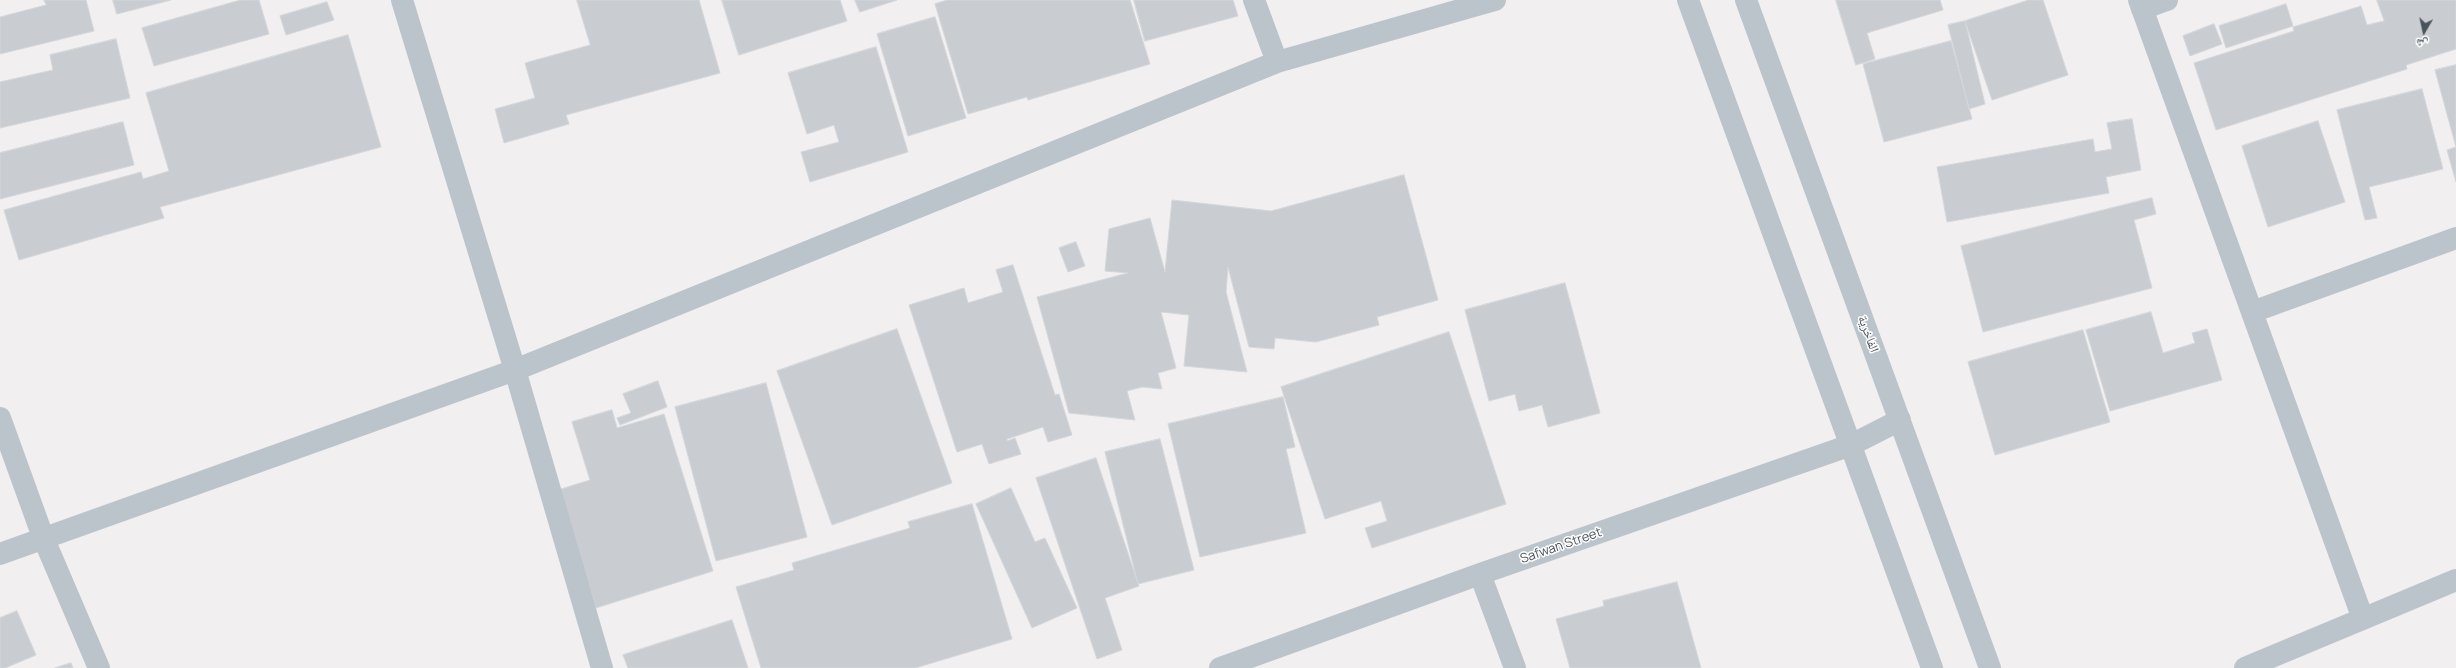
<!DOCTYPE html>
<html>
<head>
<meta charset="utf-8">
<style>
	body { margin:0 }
	#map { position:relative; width:2456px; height:668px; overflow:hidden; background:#f1efef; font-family:Manrope,"Noto Naskh Arabic",sans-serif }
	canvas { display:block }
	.north { position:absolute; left:2404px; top:12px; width:40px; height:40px; -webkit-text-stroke:3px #fff; paint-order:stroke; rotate:189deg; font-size:11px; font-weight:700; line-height:16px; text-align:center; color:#48535b }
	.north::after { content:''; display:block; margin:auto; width:14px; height:18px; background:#48535b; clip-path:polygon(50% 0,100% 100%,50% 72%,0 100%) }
</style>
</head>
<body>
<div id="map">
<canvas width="2456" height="668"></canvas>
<div class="north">ش</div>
</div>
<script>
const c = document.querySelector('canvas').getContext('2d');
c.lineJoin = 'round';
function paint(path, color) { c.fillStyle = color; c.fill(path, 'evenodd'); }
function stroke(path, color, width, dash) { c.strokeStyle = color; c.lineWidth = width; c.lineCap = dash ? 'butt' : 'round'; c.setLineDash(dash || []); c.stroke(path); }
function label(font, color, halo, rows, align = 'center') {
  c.font = font + ' Manrope,"Noto Naskh Arabic",sans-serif'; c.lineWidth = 3; c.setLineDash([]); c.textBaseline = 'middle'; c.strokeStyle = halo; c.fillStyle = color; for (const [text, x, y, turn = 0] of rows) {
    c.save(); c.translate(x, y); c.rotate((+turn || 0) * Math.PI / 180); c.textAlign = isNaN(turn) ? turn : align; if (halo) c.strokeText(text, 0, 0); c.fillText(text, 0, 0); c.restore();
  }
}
const building = new Path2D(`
	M44,0H86L94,31L0,54V17L46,5Z
	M113,0H171L117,14Z
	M241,0H259L269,34L154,66L142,28Z
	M577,0H699L720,73L566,115L569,124L504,143L495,109L535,98L525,63L590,45Z
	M722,0H840L847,21L739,55Z
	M855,0H897L860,12Z
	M948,0H1130L1150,64L1028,100L1027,97L968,114L935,4Z
	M1134,0H1233L1238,16L1145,41Z
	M1836,0H1940L1943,10L1867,33L1875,59L1856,65Z
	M2029,0H2043L2068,75L1992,100L1965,21Z
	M2377,0H2456V49L2406,65L2407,69L2216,130L2194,63L2294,31L2293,27L2361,6L2367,25L2384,21Z
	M327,2L334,20L286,35L280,16Z
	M2286,4L2293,26L2226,48L2219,26Z
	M935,17L966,118L908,136L877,34Z
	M1965,21L1985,104L1969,109L1948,25Z
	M2214,24L2222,44L2190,56L2183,36Z
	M348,35L381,147L160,207L164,218L19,260L4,210L141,172L143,179L169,171L146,93Z
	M116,39L130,98L0,128V82L53,70L50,55Z
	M1951,41L1972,119L1884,142L1863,64Z
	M876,47L908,152L810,182L801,152L839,142L834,125L807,134L788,73Z
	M2456,65V182L2447,150L2456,147L2435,70Z
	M2422,89L2443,169L2369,187L2377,218L2365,220L2337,110Z
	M2132,119L2141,170L2106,177L2109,193L1947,222L1937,167L2093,139L2095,152L2112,149L2107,123Z
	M2318,121L2345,202L2268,227L2242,146Z
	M123,122L134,165L0,199V153Z
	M1404,175L1438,300L1377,317L1379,325L1316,342L1275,338L1274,349L1249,347L1228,267L1226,292L1247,372L1184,366L1189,315L1161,312L1176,368L1158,373L1162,389L1142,387L1127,391L1135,420L1069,413L1037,297L1128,273L1105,271L1109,229L1150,218L1165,272L1172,200L1271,211Z
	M2152,198L2156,214L2134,220L2152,288L1983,332L1961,246Z
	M1076,242L1085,266L1068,272L1059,248Z
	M1013,265L1055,395L1059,394L1072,435L1048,442L1043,427L1007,439V441L1015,438L1021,454L989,464L982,444L957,452L909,305L964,288L968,303L1003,292L996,270Z
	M1565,283L1600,413L1548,427L1542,405L1519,411L1515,394L1489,401L1465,310Z
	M2151,312L2163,353L2195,343L2192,333L2207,329L2222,380L2110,411L2086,330Z
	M897,329L952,483L832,525L777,371Z
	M2083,330L2110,422L1995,455L1968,362Z
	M1449,332L1506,504L1372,548L1365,528L1387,521L1381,501L1325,519L1281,387Z
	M658,381L667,407L620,425L617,418L631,413L623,394Z
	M766,383L807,537L716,561L675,407Z
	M1283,397L1295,447L1286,449L1306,533L1200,557L1168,424Z
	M612,410L617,428L664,414L713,571L596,608L558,490L590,480L572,422Z
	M1160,439L1194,570L1138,584L1105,452Z
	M1096,458L1139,586L1105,598L1122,650L1097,659L1036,478Z
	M1011,488L1035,542L1045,538L1077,608L1032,628L976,504Z
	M972,504L1012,639L915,668H761L736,587L794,570L792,563L910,528L908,522Z
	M1677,582L1701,668H1570L1556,619L1604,606L1603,601Z
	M17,611L36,655L5,668H0V618Z
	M732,620L748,668H628L623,655Z
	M71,663L73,668H55Z`);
paint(building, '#c9ccd1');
stroke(building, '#d3d6da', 1);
stroke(new Path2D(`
	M402,0L515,370L602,668
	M1254,0L1277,62
	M2139,0L2363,619
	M2142,9L2167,0
	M2252,312L2456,238
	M0,418L43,537L99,668
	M0,554L515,370L1277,62L1495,0
	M1480,574L1515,668
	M1220,668L1480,574L1851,445L1900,420
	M2245,668L2456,580`), '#bbc4cb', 22);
stroke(new Path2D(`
	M1688,0L1932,668
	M1746,0L1990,668`), '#bbc4cb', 22);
label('13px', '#48535b', '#fff', [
	["الفاخرية",1868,334,70],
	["Safwan Street",1561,546,-19]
]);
</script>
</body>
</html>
